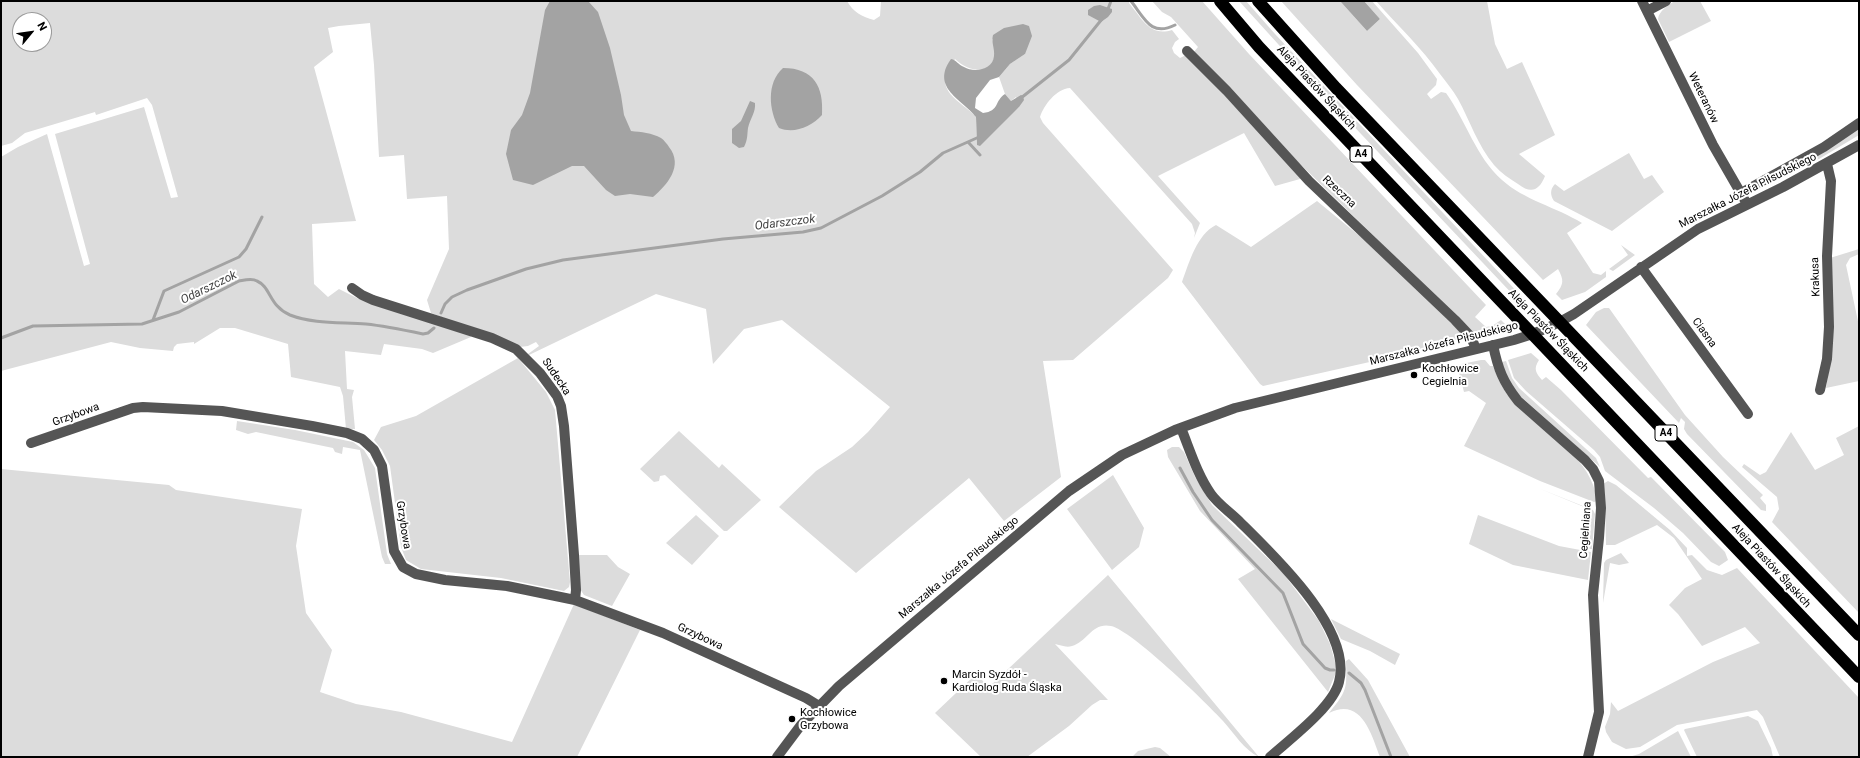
<!DOCTYPE html>
<html>
<head>
<meta charset="utf-8">
<style>
	body { margin:0 }
	#map { position:relative; width:1860px; height:758px; overflow:hidden; background:#fff; font-family:Roboto,sans-serif }
	canvas { display:block }
	.frame { position:absolute; inset:0; border:2px solid #000; pointer-events:none }
	.north { position:absolute; left:12px; top:12px; width:40px; height:40px; box-sizing:border-box; background:#fff; border:1px solid #999; border-radius:50%; rotate:61deg; font-size:11px; font-weight:700; line-height:16px; text-align:center; color:#000 }
	.north::after { content:''; display:block; margin:auto; width:14px; height:18px; background:#000; clip-path:polygon(50% 0,100% 100%,50% 72%,0 100%) }
</style>
</head>
<body>
<div id="map">
<canvas width="1860" height="758"></canvas>
<div class="frame"></div>
<div class="north">N</div>
</div>
<script>
const c = document.querySelector('canvas').getContext('2d');
c.lineJoin = 'round';
function paint(path, color) { c.fillStyle = color; c.fill(path, 'evenodd'); }
function stroke(path, color, width, dash) { c.strokeStyle = color; c.lineWidth = width; c.lineCap = dash ? 'butt' : 'round'; c.setLineDash(dash || []); c.stroke(path); }
function label(font, color, halo, rows, align = 'center') {
  c.font = font + ' Roboto,sans-serif'; c.lineWidth = 4; c.setLineDash([]); c.textBaseline = 'middle'; c.strokeStyle = halo; c.fillStyle = color; for (const [text, x, y, turn = 0] of rows) {
    c.save(); c.translate(x, y); c.rotate((+turn || 0) * Math.PI / 180); c.textAlign = isNaN(turn) ? turn : align; if (halo) c.strokeText(text, 0, 0); c.fillText(text, 0, 0); c.restore();
  }
}
paint(new Path2D(`
	M1,1H847C853,12 862,17 874,20L880,16L881,1H1130L1129,3C1142,18 1149,37 1172,30L1179,39L1175,42L1172,48L1174,53L1180,58L1186,55L1301,176L1300,179L1275,186L1244,133L1158,176L1200,223L1194,238L1195,233L1192,224L1070,88C1056,89 1044,105 1040,117L1043,123L1173,270L1168,278L1073,360L1043,361L1061,477L1004,521L969,478L856,573L779,507L816,471L852,447L868,432L890,407L782,320L744,329L713,364L706,309L656,294L529,355L528,354L539,346L536,342L528,346L520,347L431,313L427,300L449,249L447,196L407,199L404,155L379,157L374,65L370,23L339,26L328,28L333,52L314,67L356,221L312,224L314,284L328,297L339,289L359,299L470,335L471,337L433,353L422,349L384,344L381,355L345,351L347,389L354,390L352,397L355,429H346L343,396L340,387L291,377L288,344L235,328H220L194,344V342L177,344L174,347L173,351L140,348L111,342L1,371V157L18,147L47,134L84,266L90,264L55,134L144,107L171,198L178,197L152,105L147,98L96,115L95,112L25,133L12,143L1,146ZM20,20H44V44H20ZM992,39L1025,54L1010,64L999,77L1005,94L1011,101L1016,97L1019,107C1005,118 992,137 977,145L976,117C967,106 945,97 945,80C946,74 952,65 955,59C976,79 1004,70 992,39Z
	M1152,1H1202L1249,54L1486,305L1475,317L1486,327L1492,326L1501,320L1505,324L1479,335L1474,334L1290,154L1193,53L1198,47L1171,17L1162,12Z
	M1239,1H1246L1275,34L1522,297L1518,300L1327,98Z
	M1281,1H1340L1367,31L1380,19L1364,1H1372L1418,53L1437,79L1436,85L1427,94L1431,99L1441,92L1446,93C1466,121 1476,157 1502,180C1524,200 1556,207 1582,223L1567,233L1593,273L1601,275L1606,271V277L1585,292L1562,300L1556,294C1564,284 1564,280 1558,269L1543,280L1357,85Z
	M1376,1H1487L1495,44L1507,69L1522,62L1555,135L1519,154L1545,176C1539,191 1531,194 1518,184C1510,179 1501,173 1494,165C1478,146 1470,121 1458,99C1453,90 1446,82 1440,74C1421,47 1398,26 1376,1Z
	M1675,1H1700L1711,21L1669,42L1658,19C1659,11 1668,5 1675,1Z
	M1859,126V135L1819,159L1777,180L1776,177Z
	M1629,153L1644,179L1652,175L1664,192L1612,231L1554,201C1550,195 1550,189 1555,184L1564,191Z
	M1317,201L1384,256L1465,337L1464,339L1449,341L1383,359L1263,386L1260,384L1182,282C1189,263 1197,234 1216,225L1251,247Z
	M1621,245L1635,255L1613,271L1609,269L1628,255Z
	M1859,249V254L1850,258L1846,265L1859,326V381L1826,388L1830,362V258Z
	M1604,308H1609L1685,415L1723,457L1763,495L1760,498L1766,505V511L1761,510L1687,434L1684,429L1685,422L1681,418L1679,423L1586,325L1596,312Z
	M1531,353L1539,360C1533,369 1536,373 1542,380L1546,377L1561,390L1648,478L1651,477L1725,552L1728,560L1719,566L1711,562L1683,533L1654,508L1605,471L1600,457L1594,450L1526,391L1514,378L1508,360Z
	M518,358L546,392L555,410L570,582L569,587L564,591L501,578L421,569L406,560L401,547L390,466L382,450L374,440L381,427L416,416Z
	M1481,360H1485L1490,366H1493C1499,382 1506,395 1518,407C1547,436 1592,457 1597,501L1594,502L1540,481L1464,446L1486,403L1469,391L1464,392L1457,365Z
	M1506,361L1512,378L1519,388L1596,458L1600,467L1518,394L1507,378L1502,362Z
	M237,421L295,430L353,442L364,450L375,468L387,554L391,564H385L382,557L360,450L343,447L342,454L335,452L333,448L256,432L248,434L236,430Z
	M1859,426V613L1772,522L1779,509L1777,497L1742,467L1744,464L1760,475L1766,472L1791,432L1815,470L1844,455L1836,438Z
	M679,431L719,468L722,464L761,500L727,531H724L665,475L660,476L659,481L654,482L640,469Z
	M1172,447H1179L1184,452L1195,477L1212,505L1283,573L1319,621L1330,644L1335,662V675L1328,692L1238,579L1255,569L1200,511L1168,457L1167,450Z
	M1,469L169,485L176,490L302,509L296,546L306,613L332,650L320,692L356,704L401,712L512,742L574,604L640,630L577,757H1Z
	M1113,475L1144,528L1139,547L1112,570L1067,509Z
	M1608,481L1616,485L1670,530L1687,548V556L1692,555L1707,570L1722,575L1737,568L1859,698V757H1780L1763,717L1757,710L1677,725L1640,747L1626,749L1612,742L1606,732L1605,727L1610,714L1611,702L1618,711L1713,662L1760,643L1745,627L1702,646L1678,614L1669,605L1685,588L1702,579L1674,538L1657,525L1615,545H1606L1605,496L1603,484Z
	M1538,488L1593,510L1595,514L1592,549H1588L1591,512L1589,509Z
	M696,515L719,536L692,565L666,543Z
	M1478,515L1559,546L1591,552L1588,580L1513,565L1469,544Z
	M1621,553L1629,563L1619,565L1610,563L1603,603L1604,563L1606,560Z
	M578,555H607L618,567L630,574L612,606L584,595L580,589Z
	M1108,575L1259,757C1244,750 1234,733 1223,721C1206,702 1131,630 1111,626C1092,622 1087,642 1072,646C1066,648 1060,645 1055,644L1108,700H1100L1092,705L1069,726L1027,757H981L935,713L976,674L989,687Z
	M1331,619L1400,654L1395,665L1370,651L1341,639Z
	M1349,659L1368,680L1410,757H1380C1371,733 1361,697 1329,713C1347,691 1347,689 1346,661Z
	M1748,716L1758,721L1771,748L1773,757H1697L1684,730L1685,729Z
	M1678,731L1691,757H1629L1639,754Z
	M1155,747L1160,748L1171,757H1132L1138,751Z`), '#dcdcdc');
paint(new Path2D(`
	M550,1H588L598,12L610,48L621,95L624,115L631,131C641,132 652,133 661,138C664,140 667,144 669,147C684,166 667,185 653,197L630,194L615,196L606,190L584,166H572L533,185L513,180L506,154L511,130L522,115L530,93L545,10Z
	M1340,1H1364L1380,19L1367,31Z
	M1100,5L1112,9V12L1108,17L1101,22L1088,15V10L1094,6Z
	M1023,24L1029,26L1032,36L1025,54L1010,64L999,77L990,80L976,98L975,108L983,113C1000,111 994,101 1005,94L1011,101L1021,95L1023,96L1024,100L1019,107L980,146L977,145L976,117C963,100 930,88 951,59C957,60 958,65 964,67C974,73 993,70 994,56C995,49 991,42 993,35L1004,28Z
	M783,68C814,68 824,87 822,115C811,127 794,134 779,128C769,111 766,83 783,68Z
	M750,101L755,103C756,112 750,119 748,128C747,135 748,139 744,147L739,148L732,143V129L741,121Z`), '#a3a3a3');
stroke(new Path2D(`
	M1131,1C1145,19 1151,37 1175,25
	M1108,9L1111,1
	M1021,98L1069,60L1102,19
	M968,142L980,155
	M441,313L445,304L452,297L467,290L526,269L563,260L723,239L803,232L821,228L882,196L920,172L943,153L979,137
	M153,320L164,291L239,257L246,249L262,217
	M1,338L33,326L142,324L179,312L239,281C245,280 252,278 257,281C271,287 269,306 290,315C313,324 341,322 366,324C385,326 404,330 423,334L428,333L434,328
	M1180,468L1193,492L1212,520L1283,593L1303,644L1325,668L1330,670H1334
	M1349,673L1361,683L1365,690L1391,757`), '#a3a3a3', 3);
stroke(new Path2D(`
	M1642,1L1713,145L1747,204
	M1647,11L1666,1
	M1187,51L1227,91L1309,181L1455,320L1471,337L1476,349
	M1741,193L1824,147L1859,123
	M1641,267L1748,414
	M352,288L362,295L373,300L492,338L516,349L540,373L557,396L561,406L564,426L574,555L576,590L575,600
	M1493,345C1498,369 1503,382 1518,401L1585,460L1593,469L1599,481L1601,508L1599,538L1593,595L1599,712L1588,757
	M1820,390L1827,359L1829,327L1827,256L1831,181L1827,164
	M1181,428C1190,450 1197,474 1211,494C1218,504 1230,512 1239,521C1273,555 1353,629 1339,682C1333,707 1290,739 1270,757
	M31,443L133,408L143,407L222,411L312,426L347,433L362,439L374,450L382,466L394,551L403,567L416,574L445,580L507,586L575,600L663,633L806,698L819,706
	M777,757L801,725L839,686L1069,491L1122,455L1175,430L1235,408L1514,340C1535,334 1554,326 1574,314L1698,229L1783,187L1859,145`), '#555', 10);
stroke(new Path2D(`
	M1220,1L1259,47L1317,108L1859,677
	M1258,1L1336,88L1859,635`), '#000', 12);
for (const [x, y, r, color] of [
	[1414,375,4,"#000"],
	[944,681,4,"#000"],
	[792,719,4,"#000"]
]) { const dot = new Path2D(); dot.arc(x, y, r, 0, 2 * Math.PI); c.fillStyle = color; c.fill(dot); stroke(dot, '#fff', 1.5); }
for (const [x, y, w] of [
	[1361,154,22],
	[1666,433,22]
]) { const box = new Path2D(); box.roundRect(x - w / 2, y - 8, w, 16, 3); c.fillStyle = '#fff'; c.fill(box); stroke(box, '#000', 1); }
label('bold 10px', '#000', null, [
	["A4",1361,154],
	["A4",1666,433]
]);
label('11px', '#000', '#fff', [
	["Aleja Piastów Śląskich",1316,88,47],
	["Weteranów",1703,98,64],
	["Marszałka Józefa Piłsudskiego",1748,191,-27],
	["Rzeczna",1339,192,43],
	["Krakusa",1816,277,-92],
	["Aleja Piastów Śląskich",1548,331,46],
	["Ciasna",1704,333,54],
	["Marszałka Józefa Piłsudskiego",1444,344,-14],
	["Sudecka",556,377,56],
	["Grzybowa",76,415,-20],
	["Grzybowa",403,525,81],
	["Cegielniana",1586,530,-86],
	["Aleja Piastów Śląskich",1771,566,47],
	["Marszałka Józefa Piłsudskiego",959,568,-40],
	["Grzybowa",700,637,25]
]);
label('11px', '#000', '#fff', [
	["Kochłowice",1422,369],
	["Cegielnia",1422,382],
	["Marcin Syzdół -",952,675],
	["Kardiolog Ruda Śląska",952,688],
	["Kochłowice",800,713],
	["Grzybowa",800,726]
], 'left');
label('italic 12px', '#444', '#fff', [
	["Odarszczok",785,223,-7],
	["Odarszczok",209,288,-26]
]);
</script>
</body>
</html>
